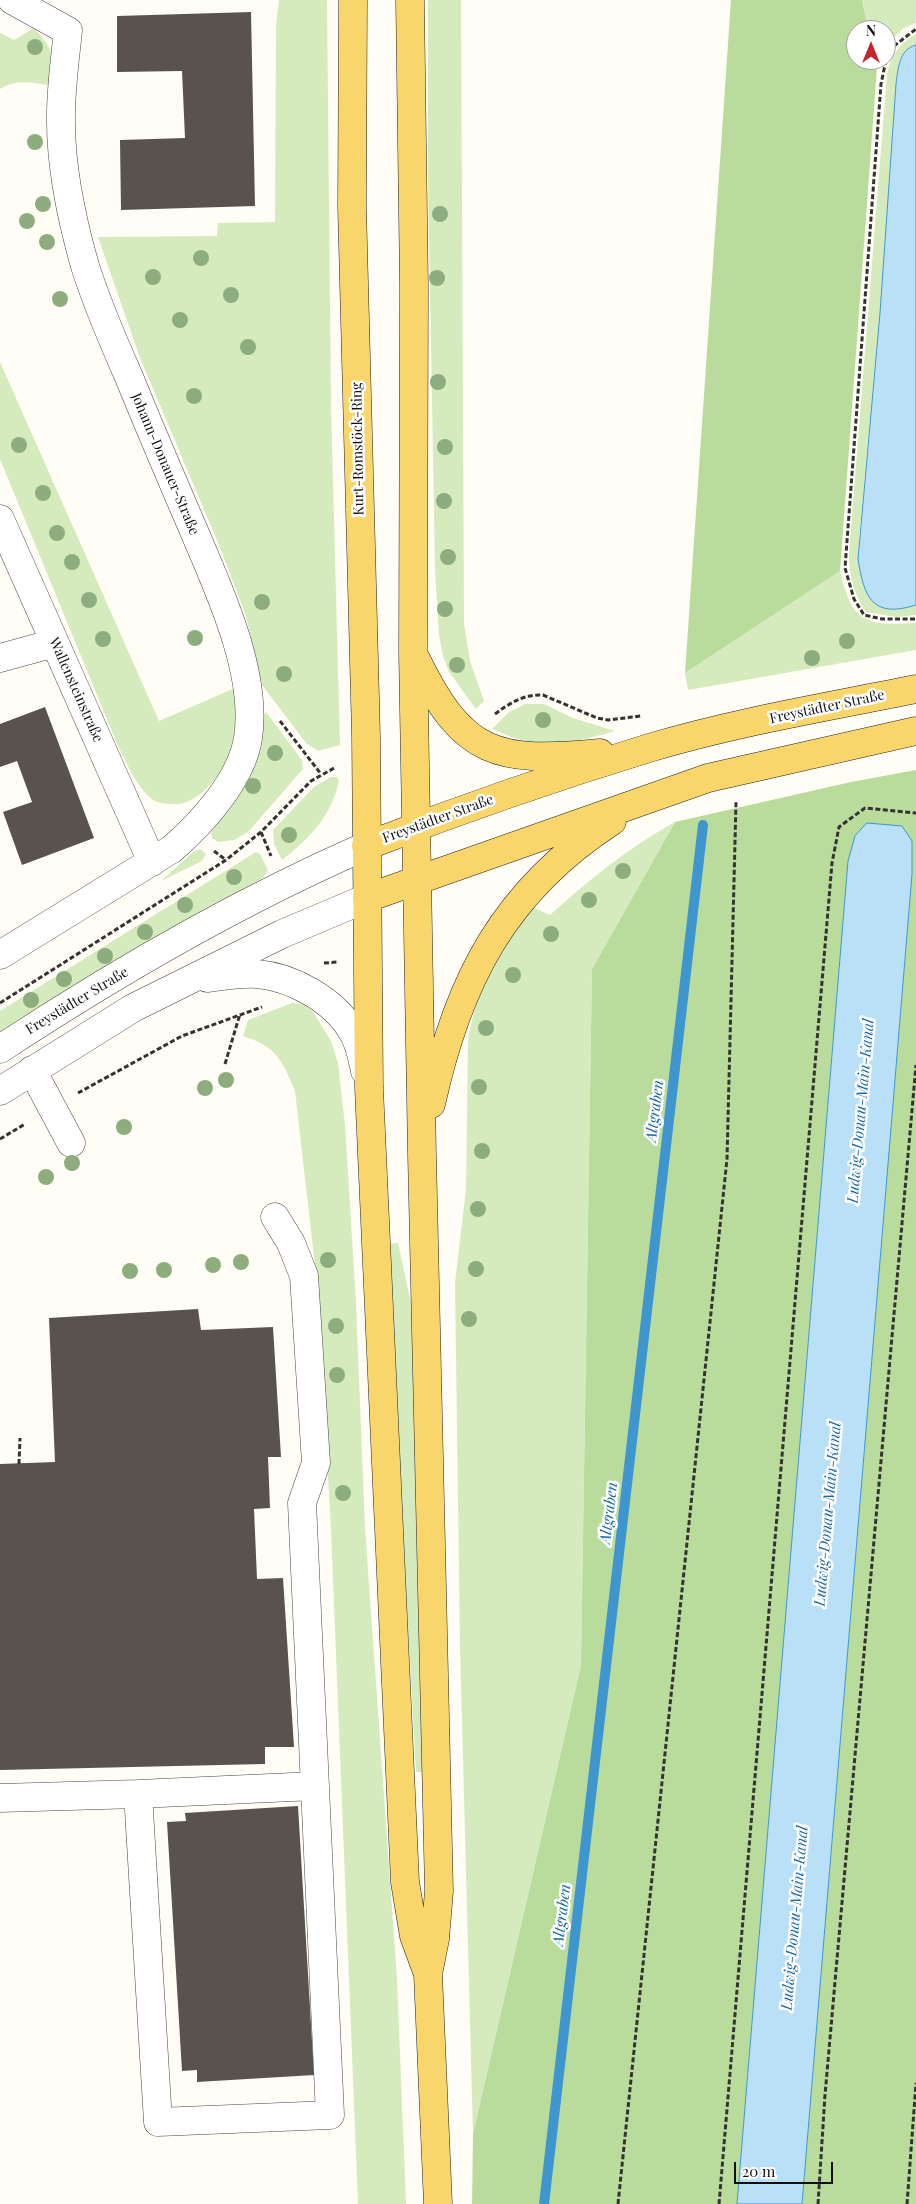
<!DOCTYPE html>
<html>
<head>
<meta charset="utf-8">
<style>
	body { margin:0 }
	#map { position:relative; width:916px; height:2204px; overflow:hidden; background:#fffdf5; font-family:"Playfair Display",serif }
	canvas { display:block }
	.north { position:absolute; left:846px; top:20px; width:50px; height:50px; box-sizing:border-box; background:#fff; border:1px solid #a0a0a0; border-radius:50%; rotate:0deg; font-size:14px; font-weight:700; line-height:20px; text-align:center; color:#111 }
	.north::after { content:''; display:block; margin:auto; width:18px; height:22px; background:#c4262e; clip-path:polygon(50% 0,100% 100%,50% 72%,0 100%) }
	.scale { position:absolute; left:734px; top:2162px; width:99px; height:22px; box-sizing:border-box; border:2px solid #111; border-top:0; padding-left:6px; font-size:15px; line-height:18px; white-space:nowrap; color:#111; -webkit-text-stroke:4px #fff; paint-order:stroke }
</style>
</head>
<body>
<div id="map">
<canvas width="916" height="2204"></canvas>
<div class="north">N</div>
<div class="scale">20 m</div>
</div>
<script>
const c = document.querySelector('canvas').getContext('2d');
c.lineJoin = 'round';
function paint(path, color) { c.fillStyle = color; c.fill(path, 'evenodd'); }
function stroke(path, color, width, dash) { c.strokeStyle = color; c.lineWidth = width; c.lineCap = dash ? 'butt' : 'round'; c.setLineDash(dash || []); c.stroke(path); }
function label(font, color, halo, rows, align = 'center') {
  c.font = font + ' "Playfair Display",serif'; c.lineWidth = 5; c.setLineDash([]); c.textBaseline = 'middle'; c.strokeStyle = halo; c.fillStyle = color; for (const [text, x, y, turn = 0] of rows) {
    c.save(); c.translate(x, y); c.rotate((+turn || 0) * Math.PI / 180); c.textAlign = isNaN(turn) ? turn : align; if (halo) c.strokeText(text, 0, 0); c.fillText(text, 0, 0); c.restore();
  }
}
paint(new Path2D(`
	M279,0H327L331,406L340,745L318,751L306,743L262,685L246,616L219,545L140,358L98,237L217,236L218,223L275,222L276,26Z
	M428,0H461L464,624L470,661L484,701L476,709L449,672L443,656L439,635L435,570L428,174Z
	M862,0H916V23L904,28L886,45V30H868Z
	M34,28C56,52 53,56 53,86C34,83 17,78 0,89V33L14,40Z
	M916,34V45C899,49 898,69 896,84L880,313L859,540L877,606L900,608L916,605V615L896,617L866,612C853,593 849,575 849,553L887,74C891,55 899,44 916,34Z
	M0,362L159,721L235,688C238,724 235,760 208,787C200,795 191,802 179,804C172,804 159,804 153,800C136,787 128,765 118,746L0,459Z
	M840,571C852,623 865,626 916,623V650L688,690L685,673Z
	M525,704H544L573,718L615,731C566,745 539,751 492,729L509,712Z
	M266,712L302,760L303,769L248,832L234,840L218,842L212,838L211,832C238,791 263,768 263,715Z
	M331,777H337L339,781C332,815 309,839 282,860L274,844L273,830L315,786Z
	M675,822L592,969L581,1665L473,2134L460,1647L455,1283L466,1189L468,1043C474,990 503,950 532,907L550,915C589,880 628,848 675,822Z
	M200,849L206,854L202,861L161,881L192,853Z
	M256,852L260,854L268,870L264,877L0,1035V1011Z
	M292,1003L303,1004L313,1012L331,1041L338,1063L345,1125L356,1303L365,1528L397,1979L406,2204H358L331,1529L317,1283L295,1091C282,1060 276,1046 243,1036L248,1020Z
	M398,1243L413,1312L427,1772H416L387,1244Z`), '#d5ebbd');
paint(new Path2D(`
	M731,0H862L868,30H856V60H875L877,67L840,571L685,673Z
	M916,770V2204H802L912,874L848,861L737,2204H472L473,2134L581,1665L592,969L675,822L851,782Z`), '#b9dc9c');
const water = new Path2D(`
	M916,45V605C872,619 864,597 858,559L880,313L896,84C898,69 899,49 916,45Z
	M867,823L902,826L912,841V874L802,2204H737L848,861L855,836Z`);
paint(water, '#b9e0f7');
stroke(water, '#3f96cf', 1);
stroke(new Path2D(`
	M544,2204L703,825`), '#3f96cf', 10);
paint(new Path2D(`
	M251,12L255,206L121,210L120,140L185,138L182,71L117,72V16Z
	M45,707L94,838L22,865L3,812L32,802L17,761L0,767V724Z
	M198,1309L201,1330L273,1327L281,1457H268L270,1508L254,1509L257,1579L283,1578L294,1747H265V1764L0,1770V1464L55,1462L49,1318Z
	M298,1806L314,2075L197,2082V2070L182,2071L167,1822L186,1821L185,1813Z`), '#5a524d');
const minor = new Path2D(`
	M0,519L152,862
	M0,658L55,643
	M0,955L172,849C202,823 242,779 248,738C258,673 219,590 194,531C172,480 150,429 129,377C113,341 97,304 85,266C71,217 60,166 61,115C61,87 65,59 68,31L12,0
	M207,978C223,976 240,973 257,974C292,977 334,1000 352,1031C360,1043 362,1058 365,1071
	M0,1049C117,972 238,902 366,846
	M32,1070L71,1143
	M0,1091L133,1008L282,934L367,898
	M138,1794L315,1786
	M0,1798L138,1794L158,2122L330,2115L302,1503L316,1463L304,1276L291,1243L275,1217`);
const major = new Path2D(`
	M353,0L352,207L366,736L369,1088L405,1882L414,1936L428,1974
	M410,0L414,286L413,653L422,1155L439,1891L435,1939L428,1974L438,2204
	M416,659C463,756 497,763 600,753
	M366,846C459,810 554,777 649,748C736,722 827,707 916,689
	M367,898L708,778L916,731
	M431,1104C458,981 504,891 612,821`);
stroke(minor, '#444', 29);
stroke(major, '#222', 29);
stroke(new Path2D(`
	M886,59L894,46L916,29
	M886,60L881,84L845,568L854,599L864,615L882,619H916
	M495,714C510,703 524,694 543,695L597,718L608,720L641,716
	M280,721L321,774
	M261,832L271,856
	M214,851L226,860
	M324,963L338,962
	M0,1003L226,860L261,832L311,781L336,767
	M225,1064L240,1014
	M78,1093L182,1036L262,1007
	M0,1139L25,1124
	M19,1464L20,1438
	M618,2204L727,1159L736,802
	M719,2204L832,863L839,827L865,808L916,813
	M818,2204L825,2095L916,1065
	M907,2204L916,2083`), '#333', 3, [5, 2.5]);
stroke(minor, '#fff', 28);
stroke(major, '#f9d66b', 28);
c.fillStyle = '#8dad7f';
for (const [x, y] of [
	[35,47],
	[35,142],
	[43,204],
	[440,214],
	[27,221],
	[47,242],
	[201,258],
	[153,277],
	[437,278],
	[231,295],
	[60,299],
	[180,320],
	[248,347],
	[438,382],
	[194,396],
	[19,445],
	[445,447],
	[43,493],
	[444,501],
	[57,533],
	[448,557],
	[72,562],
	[89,600],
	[262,602],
	[445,609],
	[195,638],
	[103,639],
	[847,641],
	[812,658],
	[457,665],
	[284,674],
	[543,720],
	[275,753],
	[253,786],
	[289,835],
	[623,871],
	[234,877],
	[589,900],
	[185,905],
	[145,932],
	[551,934],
	[105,956],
	[513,975],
	[64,979],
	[31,1000],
	[486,1028],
	[226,1080],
	[479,1087],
	[205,1088],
	[124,1127],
	[482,1151],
	[72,1163],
	[46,1177],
	[478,1209],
	[328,1260],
	[241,1262],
	[213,1265],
	[476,1269],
	[164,1270],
	[130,1271],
	[469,1319],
	[336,1326],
	[337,1375],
	[343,1493]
]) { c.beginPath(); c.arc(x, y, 8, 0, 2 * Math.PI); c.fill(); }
label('14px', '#111', '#fff', [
	["Kurt-Romstöck-Ring",358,449,-91],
	["Johann-Donauer-Straße",165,464,67],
	["Wallensteinstraße",76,690,66],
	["Freystädter Straße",827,707,-12],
	["Freystädter Straße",438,819,-20],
	["Freystädter Straße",77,1001,-31]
]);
label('italic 15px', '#1768a6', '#fff', [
	["Altgraben",655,1111,-83],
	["Ludwig-Donau-Main-Kanal",861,1111,-85],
	["Altgraben",609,1513,-83],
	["Ludwig-Donau-Main-Kanal",828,1514,-85],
	["Altgraben",562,1915,-83],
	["Ludwig-Donau-Main-Kanal",795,1918,-85]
]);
</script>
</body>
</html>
